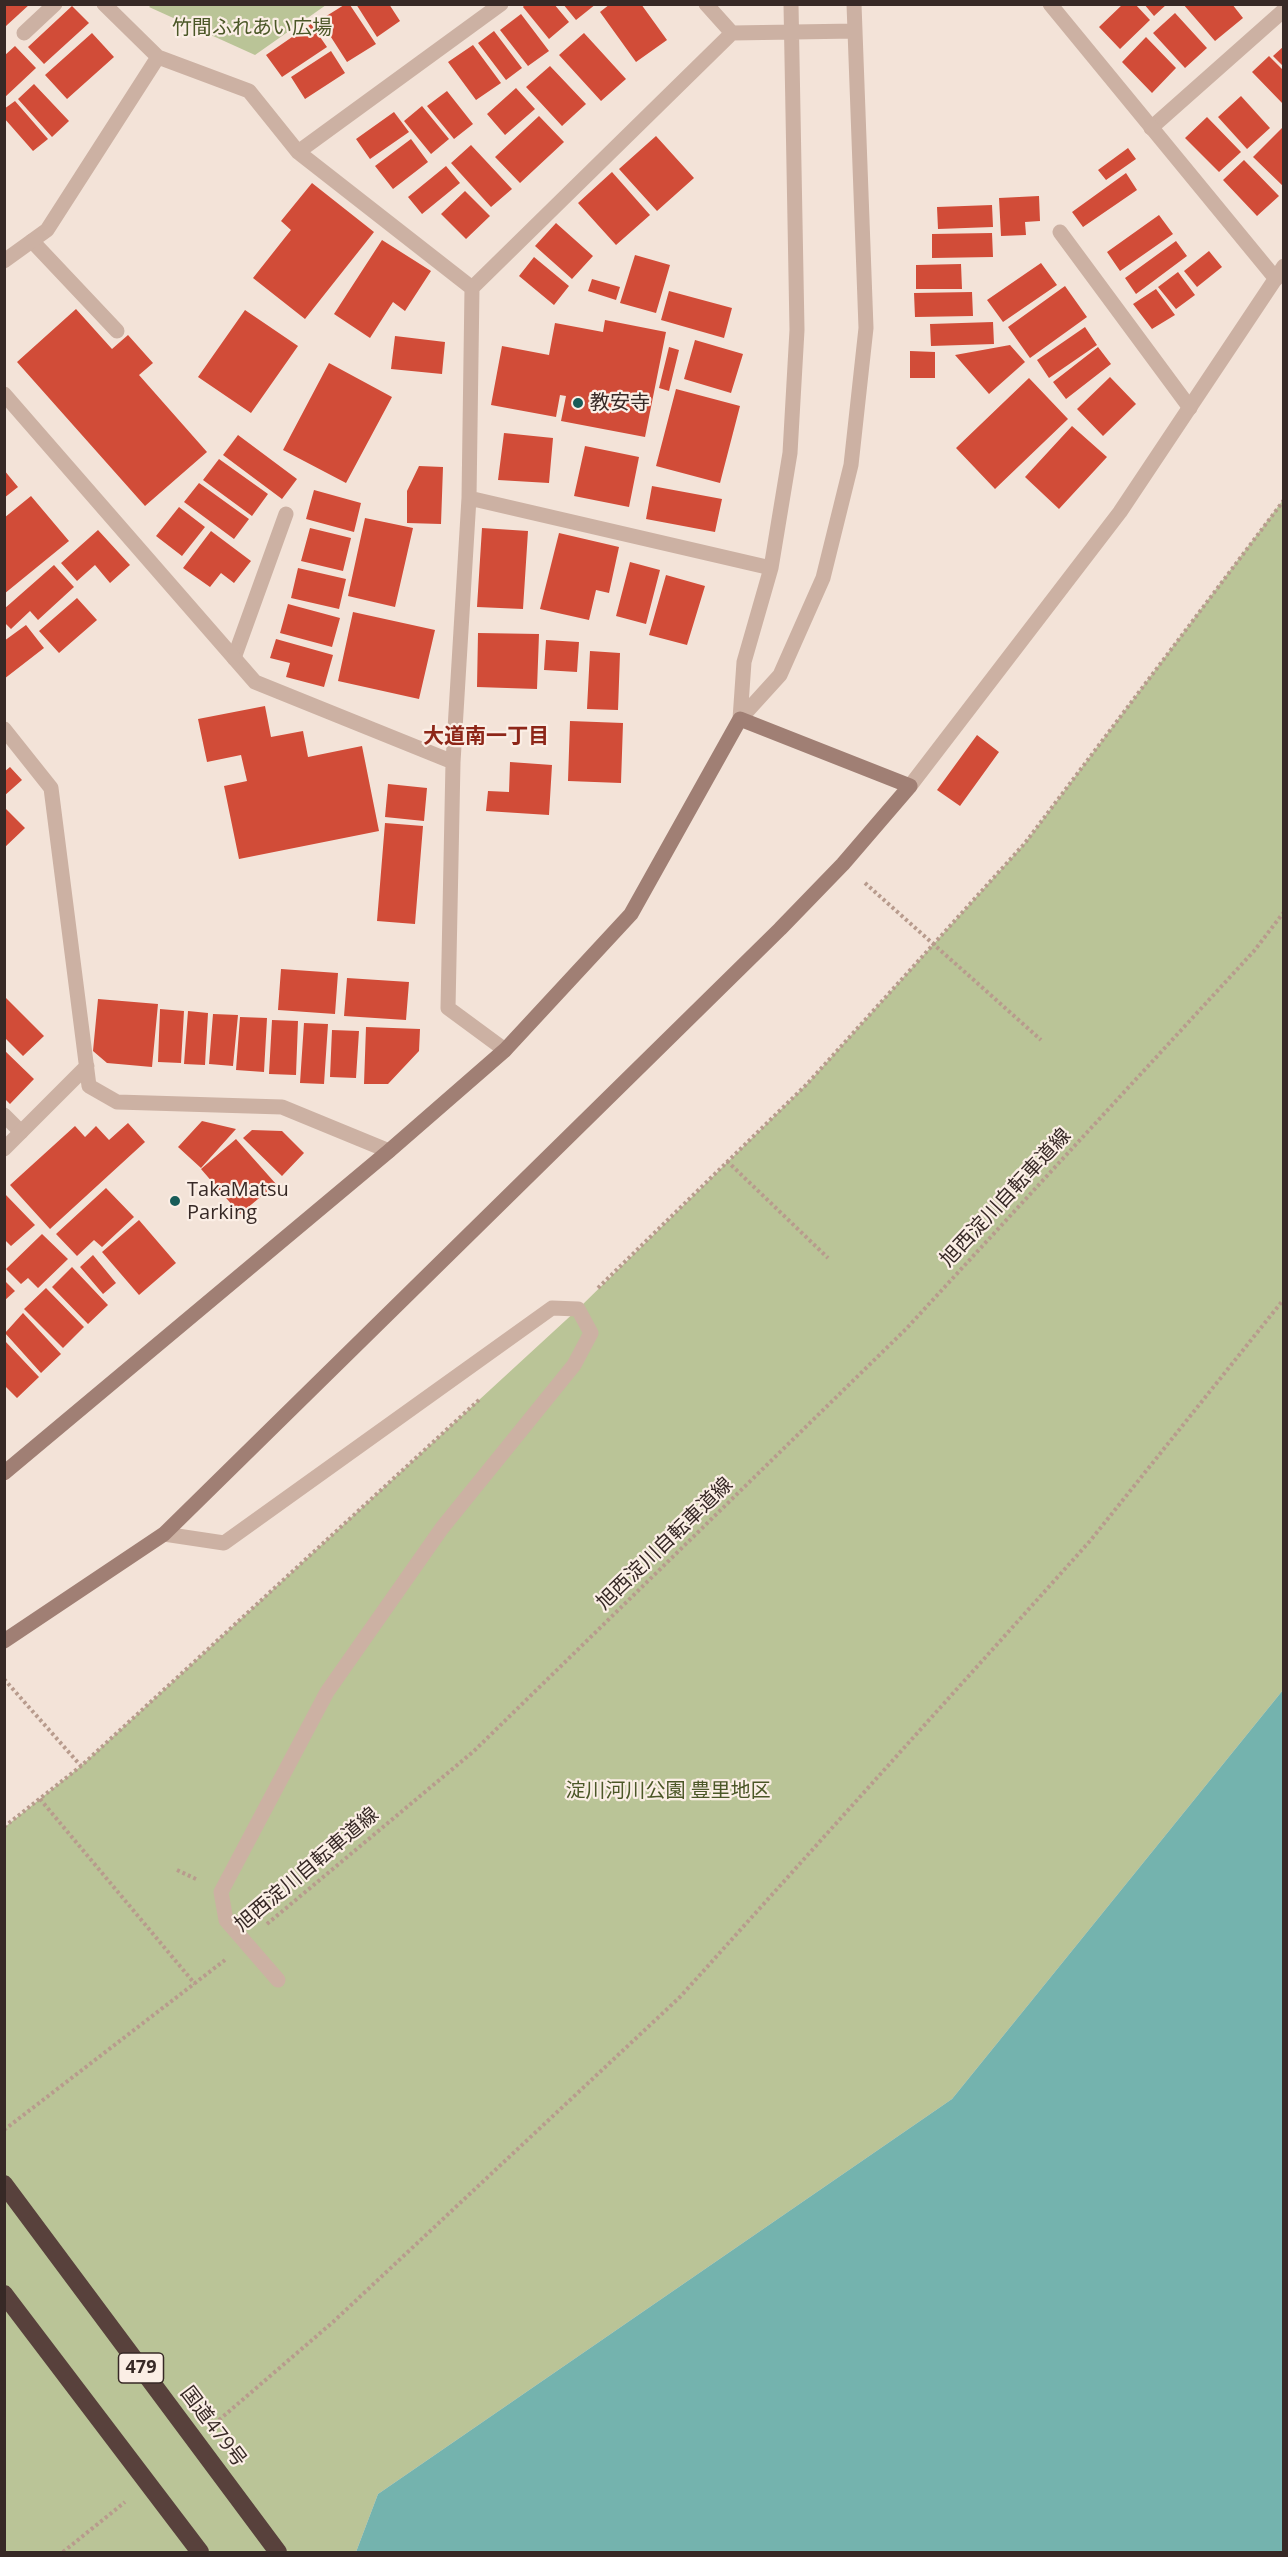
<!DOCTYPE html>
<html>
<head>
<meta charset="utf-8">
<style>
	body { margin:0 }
	#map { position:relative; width:1288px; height:2557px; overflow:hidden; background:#f3e3d8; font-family:"Open Sans",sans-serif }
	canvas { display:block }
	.frame { position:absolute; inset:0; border:6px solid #372926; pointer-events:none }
</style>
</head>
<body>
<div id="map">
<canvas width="1288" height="2557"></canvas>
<div class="frame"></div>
</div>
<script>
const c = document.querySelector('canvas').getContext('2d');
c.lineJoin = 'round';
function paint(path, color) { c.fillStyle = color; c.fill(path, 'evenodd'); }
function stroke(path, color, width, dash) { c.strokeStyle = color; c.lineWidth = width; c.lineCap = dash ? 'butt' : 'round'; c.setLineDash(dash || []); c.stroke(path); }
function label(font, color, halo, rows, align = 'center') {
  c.font = font + ' "Open Sans","Noto Sans JP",sans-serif'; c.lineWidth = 4.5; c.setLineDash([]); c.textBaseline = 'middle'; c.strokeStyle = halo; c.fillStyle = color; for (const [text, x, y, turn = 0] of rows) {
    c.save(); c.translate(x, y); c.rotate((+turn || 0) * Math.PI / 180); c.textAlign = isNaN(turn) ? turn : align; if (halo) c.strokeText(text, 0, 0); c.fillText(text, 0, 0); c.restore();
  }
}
paint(new Path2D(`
	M152,4H326V5L255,55L149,7Z
	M1283,500V1690L952,2099L378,2494L356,2552H5V1827L81,1766L578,1309L807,1084L1025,843Z`), '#bac497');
paint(new Path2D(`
	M1283,1690V2552H356L378,2494L952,2099Z`), '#74b3ae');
paint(new Path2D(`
	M5,4H30L6,26Z
	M356,4H389L400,21L377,37Z
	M525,4H554L569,22L549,39L523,7Z
	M563,4H596L576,20Z
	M610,4H641L667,40L636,62L600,12Z
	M1123,4H1135L1150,20L1120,49L1099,27Z
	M1144,4H1167L1154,16Z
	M1183,4H1232L1243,18L1215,41Z
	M344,5H350L376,44L347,62L320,20Z
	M72,6L89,23L44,64L28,47Z
	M1175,13L1207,48L1185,68L1153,33Z
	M521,14L549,51L528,66L500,30Z
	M311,24L327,47L282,77L266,55Z
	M494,31L522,68L506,80L478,43Z
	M92,33L114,57L67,99L45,75Z
	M584,33L626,79L601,101L559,55Z
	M1146,37L1176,68L1152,93L1122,62Z
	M473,45L501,83L476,100L448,62Z
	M15,46L36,68L4,98V56Z
	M1284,46V67L1273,56Z
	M331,51L345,73L305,99L291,77Z
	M1269,56L1284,71V105L1252,72Z
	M550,66L586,104L562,126L526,87Z
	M34,84L69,121L52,137L18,99Z
	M516,88L535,109L505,135L487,114Z
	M447,91L473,124L454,139L427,106Z
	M1241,96L1270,128L1247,149L1218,117Z
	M15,101L48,139L33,151L4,118V109Z
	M422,106L449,139L431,154L404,121Z
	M394,112L409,132L370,159L356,139Z
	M539,116L564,142L520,183L495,157Z
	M1207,117L1241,152L1219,172L1185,138Z
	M1284,126V187L1253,157Z
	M656,136L694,178L657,211L619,169Z
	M411,139L428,162L393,189L375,166Z
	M471,145L512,189L491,207L451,163Z
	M1128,148L1136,159L1106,180L1098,170Z
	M1244,160L1279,196L1257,216L1223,180Z
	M446,166L460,183L422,214L408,197Z
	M612,172L650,215L616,245L578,203Z
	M1126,173L1137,190L1083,227L1072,212Z
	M312,183L374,232L305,319L253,278L291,230L281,221Z
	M465,191L490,216L466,239L441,214Z
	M1039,196L1040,221L1025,222L1026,235L1001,236L999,198Z
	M992,205L993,227L938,229L937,207Z
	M1159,215L1173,234L1120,271L1107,252Z
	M556,223L593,256L572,279L535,246Z
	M992,233L993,257L932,258V234Z
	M382,240L431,271L405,311L393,302L370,338L334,314Z
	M1176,241L1187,256L1136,294L1125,278Z
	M1209,251L1222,267L1197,287L1184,271Z
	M635,255L670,265L656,313L620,303Z
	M534,257L569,286L554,305L519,276Z
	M1041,263L1057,285L1003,322L987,300Z
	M961,264L962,289H916V265Z
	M1178,272L1195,295L1176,309L1158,287Z
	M592,279L620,287L616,300L588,291Z
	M1065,286L1087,317L1030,358L1008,327Z
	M1156,289L1175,315L1152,329L1133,304Z
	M669,291L732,308L724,338L661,320Z
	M972,292L973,316L915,317L914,293Z
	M76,309L112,349L128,335L153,363L139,375L207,452L145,506L17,362Z
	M245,310L298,346L251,413L198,377Z
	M605,320L666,332L645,437L561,421L566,396L560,395L556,417L491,405L502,346L549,355L555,323L603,332Z
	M993,322L994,344L931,346L930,324Z
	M1085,327L1097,345L1049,378L1037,360Z
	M395,336L445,342L442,374L391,369Z
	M695,340L743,354L731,393L684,379Z
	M1010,345L1025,362L989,394L955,355Z
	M669,347L679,350L669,391L659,388Z
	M1098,347L1111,364L1066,399L1053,382Z
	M910,351L935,352V378H910Z
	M329,363L392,397L346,483L283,450Z
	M1110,377L1136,404L1103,436L1077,409Z
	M1029,378L1068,419L995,489L956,448Z
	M676,389L740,406L720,483L656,466Z
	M1072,426L1107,457L1059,509L1025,477Z
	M504,433L553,438L549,483L498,480Z
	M238,435L297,479L282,499L223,455Z
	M585,446L639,457L629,507L574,496Z
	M219,459L268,494L252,516L203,480Z
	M419,466L443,467L441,524L407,523V491Z
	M4,470L18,487L4,498Z
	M199,483L249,519L234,539L184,502Z
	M652,486L722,499L715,532L646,519Z
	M314,490L361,503L354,532L306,519Z
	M31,496L69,541L4,594V518Z
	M179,507L205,527L182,556L156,536Z
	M365,518L413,528L395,607L348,596Z
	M310,528L351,538L343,571L301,561Z
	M482,528L528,531L523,609L477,607Z
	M98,530L130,565L110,583L95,565L77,581L61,563Z
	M211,531L251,561L234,583L221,573L210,587L183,568Z
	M559,533L619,547L609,593L596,590L589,620L540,609Z
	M630,562L660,570L646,624L616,616Z
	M54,565L74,587L38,620L30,611L11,629L4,622V609Z
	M298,568L346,579L339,609L291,598Z
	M666,575L705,586L687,645L649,635Z
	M77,598L97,620L59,653L39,631Z
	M288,604L340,618L332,647L280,633Z
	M353,612L435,630L419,699L338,681Z
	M26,625L44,648L4,679V641Z
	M478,633L539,634L537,689L477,687Z
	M276,639L333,655L324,687L286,677L290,663L270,658Z
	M546,640L579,642L577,672L544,670Z
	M590,651L620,653L618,710L587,709Z
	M265,706L271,737L303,731L308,757L362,746L379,831L239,859L224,786L247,781L241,755L207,762L198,719Z
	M570,721L623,723L621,783L568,781Z
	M977,735L999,752L960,806L937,790Z
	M510,762L552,765L549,815L486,811L488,791L509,792Z
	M10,767L22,780L4,796V772Z
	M388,784L427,788L424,821L385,817Z
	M4,807L25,828L4,848Z
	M385,823L423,826L415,924L377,921Z
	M281,969L338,973L335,1014L278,1010Z
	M347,978L409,982L406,1020L344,1016Z
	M4,996L44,1036L23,1056L4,1037Z
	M98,999L158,1004L152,1067L107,1063L93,1051Z
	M160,1009L184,1011L181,1063L158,1062Z
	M188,1011L208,1013L205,1065L184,1064Z
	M213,1014L238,1015L233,1066L209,1064Z
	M240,1017L267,1018L264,1072L236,1070Z
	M272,1020L298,1021L296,1075L269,1074Z
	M304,1023L328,1024L324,1084L300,1083Z
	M366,1027L420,1029L419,1051L388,1084H364Z
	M332,1030L359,1031L356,1078L330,1077Z
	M4,1050L34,1079L10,1104L4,1098Z
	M202,1121L236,1129L201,1168L178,1147Z
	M128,1123L145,1142L50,1229L10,1185L75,1126L85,1137L96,1126L109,1140Z
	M252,1130L282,1131L304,1153L282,1176L243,1138Z
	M236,1139L276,1184L240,1214L201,1169Z
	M106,1188L134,1217L102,1247L94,1240L77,1256L56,1234Z
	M4,1193L35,1225L11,1246L4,1239Z
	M139,1220L176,1263L139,1295L102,1252Z
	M42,1234L68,1259L38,1288L28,1278L21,1284L6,1269Z
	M93,1255L116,1283L103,1294L80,1267Z
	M72,1267L108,1305L88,1324L52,1287Z
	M4,1280L15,1291L4,1301Z
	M46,1288L84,1327L63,1348L24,1309Z
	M23,1313L61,1354L41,1373L5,1333Z
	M5,1341L39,1377L17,1398L5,1386Z`), '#d14c38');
stroke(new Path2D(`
	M865,883L1041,1040
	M727,1161L828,1258
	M598,1288L807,1084L1025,843L1284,500
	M4,1679L81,1766
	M40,1799L195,1984
	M4,1827L81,1766L481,1398
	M177,1870L196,1879
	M267,1924L474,1751L906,1329L1254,951L1284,912
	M4,2130L225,1960
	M219,2420L333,2322L680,1997L1090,1541L1284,1299
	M63,2552L125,2502`), '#b89b8d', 4, [3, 3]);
stroke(new Path2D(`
	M24,33L55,4
	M1151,128L1284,10
	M1060,232L1190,408
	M32,241L117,331
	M234,658L286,514
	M4,1115L21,1132
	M164,1534L224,1543L552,1308L578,1309L591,1333L574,1365L442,1528L327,1692L221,1892L226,1920L278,1980`), '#ccb1a3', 15);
stroke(new Path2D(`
	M104,4L158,57L249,91L298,152L472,288
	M706,4L732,33
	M1050,4L1276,279
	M298,152L501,4
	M4,261L47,230L158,57
	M4,394L255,682L453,762
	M469,498L771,568
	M740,719L780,675L823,578L851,465L866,328L854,4
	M740,719L744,662L771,568L790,453L797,330L791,4
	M4,729L51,788L89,1086L117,1102L282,1107L389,1151
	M910,786L1120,512L1284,266
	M505,1050L448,1008L453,762L469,498L472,288L732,33L855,31
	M4,1149L87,1066`), '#ccb1a3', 15);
stroke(new Path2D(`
	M4,1473L389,1151L505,1050L631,914L740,719L910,786L843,864L780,929L164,1534L4,1641`), '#a07f74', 15);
stroke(new Path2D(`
	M4,2184L278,2552
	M4,2294L200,2552`), '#58413c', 18);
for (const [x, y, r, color] of [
	[578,403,6,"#185c58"],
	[175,1201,6,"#185c58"]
]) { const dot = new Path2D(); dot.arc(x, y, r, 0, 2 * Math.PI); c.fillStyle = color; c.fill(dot); stroke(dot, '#fbeee5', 2); }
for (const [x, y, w] of [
	[141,2368,45]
]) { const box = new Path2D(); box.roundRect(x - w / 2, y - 15, w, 30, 4.5); c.fillStyle = '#fbeee5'; c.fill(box); stroke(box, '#372926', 1.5); }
label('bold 18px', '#372926', null, [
	["479",141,2368]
]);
label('20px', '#4b5727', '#fbeee5', [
	["竹間ふれあい広場",252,28],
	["淀川河川公園 豊里地区",668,1791]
]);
label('20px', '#372926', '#fbeee5', [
	["教安寺",590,403],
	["TakaMatsu",187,1190],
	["Parking",187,1213]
], 'left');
label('20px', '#372926', '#fbeee5', [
	["旭西淀川自転車道線",1006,1198,-47],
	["旭西淀川自転車道線",665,1544,-44],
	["旭西淀川自転車道線",307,1870,-40],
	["国道479号",213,2427,53]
]);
label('bold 21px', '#8d2618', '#fbeee5', [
	["大道南一丁目",486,737]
]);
</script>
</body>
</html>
